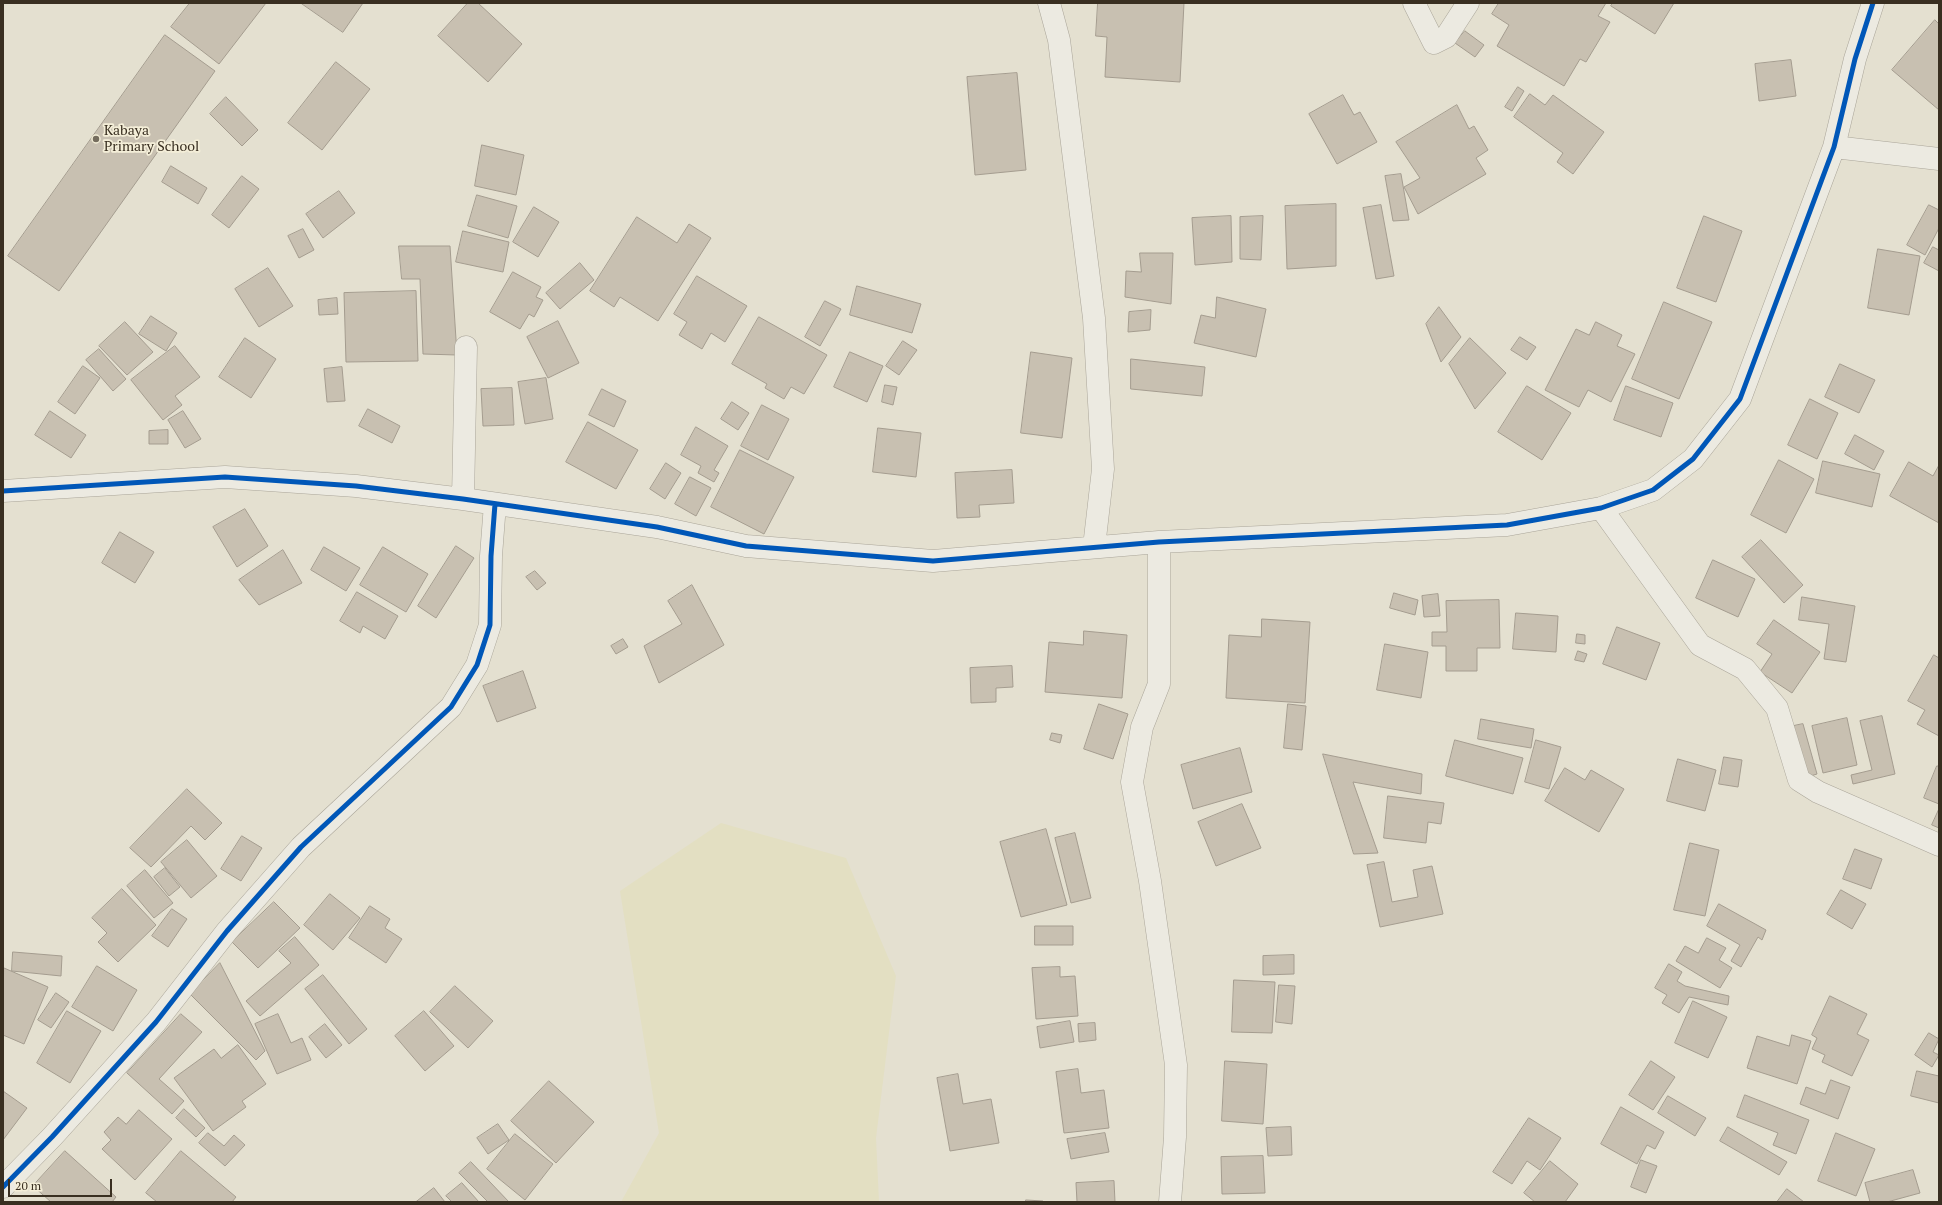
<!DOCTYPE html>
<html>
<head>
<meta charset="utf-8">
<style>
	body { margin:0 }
	#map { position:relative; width:1942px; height:1205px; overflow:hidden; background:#e4e0d0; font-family:"PT Serif",serif }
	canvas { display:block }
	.frame { position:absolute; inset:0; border:4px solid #392f21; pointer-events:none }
	.scale { position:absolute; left:8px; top:1179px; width:104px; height:18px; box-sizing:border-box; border:2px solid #392f21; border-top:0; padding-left:5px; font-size:12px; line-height:14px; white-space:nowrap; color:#392f21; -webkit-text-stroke:3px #f4eed8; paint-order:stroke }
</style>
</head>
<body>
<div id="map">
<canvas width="1942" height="1205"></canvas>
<div class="frame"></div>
<div class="scale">20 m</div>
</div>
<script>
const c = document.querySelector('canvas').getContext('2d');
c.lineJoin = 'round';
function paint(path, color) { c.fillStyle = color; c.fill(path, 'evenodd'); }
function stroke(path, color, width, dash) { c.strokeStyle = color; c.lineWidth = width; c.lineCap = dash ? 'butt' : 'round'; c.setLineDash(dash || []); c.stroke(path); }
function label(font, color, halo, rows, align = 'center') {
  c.font = font + ' "PT Serif",serif'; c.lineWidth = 3.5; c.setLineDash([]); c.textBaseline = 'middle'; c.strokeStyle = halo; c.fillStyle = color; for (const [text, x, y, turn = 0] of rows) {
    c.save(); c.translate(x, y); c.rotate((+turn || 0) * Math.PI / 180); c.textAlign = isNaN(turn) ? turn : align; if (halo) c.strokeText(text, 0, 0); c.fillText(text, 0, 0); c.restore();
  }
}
paint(new Path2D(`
	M721,823L846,858L896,976L876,1138L879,1202H621L659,1133L620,891Z`), '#e3dfc2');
const building = new Path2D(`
	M190,3H266L219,64L171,27Z
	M301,3H363L343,32Z
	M468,3H478L522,44L488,82L438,36Z
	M1098,3H1184L1180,82L1105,77L1107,37L1096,36Z
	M1499,3H1606L1598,16L1610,22L1586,62L1580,59L1564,86L1497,46L1509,25L1492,14Z
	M1613,3H1674L1655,34L1611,6Z
	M1935,20L1939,24V110L1892,70Z
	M1465,31L1484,45L1475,57L1455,43Z
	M165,35L215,71L59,291L8,256Z
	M1791,60L1796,96L1759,101L1755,64Z
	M336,62L370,89L322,150L288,123Z
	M1017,73L1026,170L975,175L967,77Z
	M1518,87L1524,91L1512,111L1505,107Z
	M1530,94L1545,105L1553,95L1604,132L1573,174L1557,162L1563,153L1514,117Z
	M1343,95L1354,115L1360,112L1377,142L1337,164L1309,114Z
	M226,97L258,130L242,146L210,114Z
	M1457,105L1469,129L1474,126L1488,150L1476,158L1486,174L1418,214L1404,187L1420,178L1396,142Z
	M482,145L524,155L516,195L475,186Z
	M171,166L207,188L198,204L162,182Z
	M1401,174L1409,220L1393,221L1385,176Z
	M242,176L259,189L229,228L212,215Z
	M339,191L355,213L323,238L306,214Z
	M477,195L517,206L508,238L468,226Z
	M1336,204V266L1287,269L1285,206Z
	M1381,205L1394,276L1376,279L1363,208Z
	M1929,205L1939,210V228L1925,255L1907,245Z
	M534,207L559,222L538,257L513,242Z
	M1231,216L1232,262L1195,265L1192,218Z
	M1263,216L1261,260L1240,259V217Z
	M1704,216L1742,231L1716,302L1677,288Z
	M637,217L677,243L689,224L711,238L658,321L620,297L614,307L590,291Z
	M303,229L314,250L299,258L288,236Z
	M463,231L509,242L503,272L456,262Z
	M399,246H450L457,355L423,354L420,279H402Z
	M1933,247L1939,250V271L1924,263Z
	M1878,249L1920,256L1909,315L1868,308Z
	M1140,253H1173L1171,304L1125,297L1126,271L1141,272Z
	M580,263L594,280L560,309L546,293Z
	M268,268L293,306L259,327L235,289Z
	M513,272L541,287L536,297L543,300L534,317L529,314L520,329L490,312Z
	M697,276L747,306L725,342L711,333L702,349L679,335L687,322L674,314Z
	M857,286L921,304L912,333L850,315Z
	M416,291L418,361L346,362L344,293Z
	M1217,297L1266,309L1256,357L1194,343L1201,315L1215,318Z
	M337,298L338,314L319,315L318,300Z
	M825,301L841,309L820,346L805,337Z
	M1664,302L1712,322L1679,399L1632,379Z
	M1439,307L1461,337L1441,362L1426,324Z
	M1151,310L1150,330L1128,332L1129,312Z
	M151,316L177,333L166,351L139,334Z
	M759,317L827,355L804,394L791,387L784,399L765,388L767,384L732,364Z
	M558,321L579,363L548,378L527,337Z
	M125,322L153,352L127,375L99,346Z
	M1596,322L1622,335L1617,346L1635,354L1611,402L1588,390L1579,407L1545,390L1576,329L1589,335Z
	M1520,337L1536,347L1527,360L1511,350Z
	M245,338L276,359L251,398L219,377Z
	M1470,338L1506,373L1475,409L1449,364Z
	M903,341L917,350L899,375L886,366Z
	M175,346L200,377L175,396L182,405L163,420L131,380Z
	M99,349L126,379L113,391L86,360Z
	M850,352L883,366L867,402L834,387Z
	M1031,352L1072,358L1062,438L1021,433Z
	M1131,359L1205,367L1202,396L1131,389Z
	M1840,364L1875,380L1859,413L1825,397Z
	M83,366L100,378L75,414L58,402Z
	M342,367L345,401L327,402L324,369Z
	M546,378L553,419L525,424L518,382Z
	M885,385L897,387L893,405L882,402Z
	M1527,386L1571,413L1542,460L1498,432Z
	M1626,386L1673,403L1661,437L1614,420Z
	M512,388L514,425L483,426L481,389Z
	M602,389L626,401L614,427L589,415Z
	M1810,399L1838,413L1817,459L1788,445Z
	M732,402L749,413L738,430L721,419Z
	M762,405L789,419L768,460L741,446Z
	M368,409L400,426L392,443L359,426Z
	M50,411L86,435L71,458L35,435Z
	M183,411L201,439L185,448L168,420Z
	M588,422L638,450L616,489L566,462Z
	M696,427L728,446L714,470L719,473L714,482L698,473L701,466L681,455Z
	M878,428L921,433L916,477L873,472Z
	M168,430V444H149V431Z
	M1855,435L1884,451L1874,470L1845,454Z
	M740,450L794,477L764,534L711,507Z
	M1779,460L1814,479L1786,533L1751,515Z
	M1823,461L1880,474L1872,507L1816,493Z
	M1909,462L1933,476L1939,465V523L1890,496Z
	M666,463L681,473L665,499L650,489Z
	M1012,470L1014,503L979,505L980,517L957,518L955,473Z
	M690,477L711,488L696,516L675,504Z
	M245,509L268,546L237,567L213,527Z
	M120,532L154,552L135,583L102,563Z
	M1761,540L1803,585L1784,603L1742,557Z
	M456,546L474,558L436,618L418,606Z
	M324,547L360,568L346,591L311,570Z
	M383,547L428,574L406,612L360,585Z
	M283,550L302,583L259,605L239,580Z
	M1713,560L1755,579L1738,617L1696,598Z
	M535,571L546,583L537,590L526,577Z
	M692,585L724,645L659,683L644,646L682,624L668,601Z
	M357,592L398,616L385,639L363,626L360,633L340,621Z
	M1394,593L1418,600L1415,615L1390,608Z
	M1438,594L1440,616L1424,617L1422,596Z
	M1802,597L1855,606L1846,662L1824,659L1829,624L1799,620Z
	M1499,600L1500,648H1477V671H1446V646H1432V632H1447L1446,601Z
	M1516,613L1558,616L1556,652L1513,649Z
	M1262,619L1310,622L1305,703L1226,698L1229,635L1261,637Z
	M1774,620L1820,652L1792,693L1760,672L1772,654L1757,644Z
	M1617,627L1660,643L1646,680L1603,664Z
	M1084,631L1127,635L1122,698L1045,692L1049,642L1083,645Z
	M1577,634L1585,635V644L1576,643Z
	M623,639L628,647L616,654L611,646Z
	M1385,644L1428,652L1421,698L1377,690Z
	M1578,651L1587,654L1584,662L1575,660Z
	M1934,655L1939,658V736L1917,724L1925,710L1908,701Z
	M1012,666L1013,687L996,688V702L971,703L970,668Z
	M523,671L536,708L497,722L483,686Z
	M1099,704L1128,714L1113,759L1084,749Z
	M1288,704L1306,706L1302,750L1284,748Z
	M1882,716L1895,774L1853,784L1851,775L1872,770L1860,721Z
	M1847,718L1857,765L1823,773L1812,726Z
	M1481,719L1534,729L1531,748L1478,739Z
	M1803,724L1817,774L1804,778L1789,727Z
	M1052,733L1062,735L1060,743L1050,740Z
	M1455,740L1523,758L1513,794L1446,776Z
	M1536,740L1561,747L1549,789L1525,782Z
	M1240,748L1252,792L1193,809L1181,765Z
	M1323,754L1422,774L1421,794L1353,782L1378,853L1354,854Z
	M1724,757L1742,760L1738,787L1719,784Z
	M1678,759L1716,770L1705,811L1667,801Z
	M1937,766H1939V804L1924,798Z
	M1565,768L1585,780L1591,770L1624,789L1599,832L1545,801Z
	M187,789L222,823L205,840L191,826L151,867L130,848Z
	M1388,796L1444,803L1441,824L1428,822L1426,843L1384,838Z
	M1242,804L1261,848L1216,866L1198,822Z
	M1939,809V828L1932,825Z
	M1046,829L1067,905L1021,917L1000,842Z
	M1075,833L1091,898L1071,903L1055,838Z
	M242,836L262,848L241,881L221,869Z
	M187,840L217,876L191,898L161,862Z
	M1690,843L1719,850L1705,916L1674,910Z
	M1855,849L1882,859L1871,889L1843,879Z
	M1384,862L1392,902L1418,897L1413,870L1432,866L1443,914L1380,927L1367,865Z
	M165,868L180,887L169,896L154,877Z
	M145,870L173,903L154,918L127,886Z
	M122,889L156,925L118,962L98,942L107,933L92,918Z
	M1841,890L1866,904L1852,929L1827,914Z
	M330,894L360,918L333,950L304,925Z
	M274,902L300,928L258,968L232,942Z
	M1719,904L1766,930L1762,940L1758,937L1741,967L1731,961L1740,945L1707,926Z
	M370,906L390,919L385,928L402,939L386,963L349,938Z
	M172,909L187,919L168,947L152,936Z
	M1035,926H1073V945H1035Z
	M295,937L319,965L260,1016L246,1001L291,963L279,951Z
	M1707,938L1726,948L1719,960L1732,968L1720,988L1676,961L1685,946L1698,953Z
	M13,952L62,956L61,976L12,971Z
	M1294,955V974L1263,975V956Z
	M220,963L265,1051L256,1060L190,994Z
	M1669,964L1682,972L1677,981L1685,986L1729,996L1728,1005L1689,997L1679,1013L1662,1003L1667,995L1655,988Z
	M97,966L137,990L113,1031L72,1007Z
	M1060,967V977L1075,976L1078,1016L1036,1019L1032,968Z
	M4,968L48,987L24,1044L3,1035Z
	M323,975L367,1029L349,1044L305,989Z
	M1234,980L1275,982L1272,1033L1232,1032Z
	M1279,985L1295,986L1292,1024L1276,1022Z
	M455,986L493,1021L468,1048L430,1012Z
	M56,993L69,1002L51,1028L38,1020Z
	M1830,996L1867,1014L1857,1034L1869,1040L1852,1076L1822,1062L1825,1055L1812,1049L1817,1038L1812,1035Z
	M1693,1001L1727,1017L1708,1058L1675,1043Z
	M67,1011L101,1031L70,1083L37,1063Z
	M424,1011L454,1046L425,1071L395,1036Z
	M181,1014L202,1032L159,1079L184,1101L172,1114L127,1073Z
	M278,1014L291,1043L302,1038L311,1060L277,1074L255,1024Z
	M1070,1021L1074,1042L1040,1048L1037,1027Z
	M1095,1023L1096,1040L1079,1042L1078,1024Z
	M325,1024L342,1045L326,1058L309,1037Z
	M1929,1033L1939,1039L1933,1052L1939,1055L1932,1067L1915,1055Z
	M1792,1035L1811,1041L1797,1084L1747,1068L1757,1036L1789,1046Z
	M238,1045L266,1084L242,1101L246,1107L213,1131L174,1078L214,1049L221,1058Z
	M1225,1061L1267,1064L1263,1124L1222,1121Z
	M1651,1061L1675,1077L1653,1110L1629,1095Z
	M1078,1069L1081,1093L1104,1090L1109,1128L1064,1133L1056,1072Z
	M1917,1071L1939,1076V1103L1911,1096Z
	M958,1074L963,1104L991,1099L999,1143L950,1151L937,1078Z
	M1831,1080L1850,1087L1838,1119L1800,1104L1806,1087L1825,1094Z
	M549,1081L594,1122L556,1163L511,1121Z
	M3,1091L27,1108L3,1140Z
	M1745,1095L1809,1120L1796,1154L1773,1145L1778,1133L1737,1117Z
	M1668,1096L1706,1118L1695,1136L1658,1113Z
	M1621,1107L1664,1132L1655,1149L1647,1145L1637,1164L1601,1144Z
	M184,1109L205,1128L196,1137L176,1118Z
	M139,1110L172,1139L135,1180L102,1149L111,1140L104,1132L118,1117L126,1124Z
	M1529,1118L1561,1138L1540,1170L1527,1161L1512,1184L1493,1172Z
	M498,1124L509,1140L488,1154L477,1138Z
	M1291,1127L1292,1155L1268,1156L1266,1128Z
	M1728,1127L1787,1162L1779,1175L1720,1141Z
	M208,1133L224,1146L234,1135L245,1145L225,1166L199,1143Z
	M1105,1133L1109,1152L1071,1159L1067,1139Z
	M1836,1133L1875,1149L1856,1196L1818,1181Z
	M515,1134L553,1164L525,1200L487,1169Z
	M65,1151L116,1197L112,1202H51L33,1186Z
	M181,1151L236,1197L232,1202H157L146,1193Z
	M1263,1156L1265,1193L1222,1194L1221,1157Z
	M1641,1160L1657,1166L1646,1193L1631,1187Z
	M1550,1161L1578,1184L1565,1202H1535L1524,1193Z
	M471,1162L509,1202H488L459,1173Z
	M1913,1170L1920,1193L1887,1202H1870L1865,1183Z
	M1114,1181L1115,1202H1077L1076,1183Z
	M462,1183L479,1202H452L446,1196Z
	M434,1188L445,1202H416Z
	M1787,1189L1804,1202H1777Z
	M1026,1200L1043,1201V1202H1026Z`);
paint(building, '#c8c0b1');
stroke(building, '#a49c8f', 1);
const minor = new Path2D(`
	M1049,3L1059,40L1094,318L1103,469L1094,547
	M1414,3L1434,43L1446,37L1468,3
	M1834,147L1939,159
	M3,491L225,477L356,486L463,499L657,527L746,546L933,561L1159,542L1507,525L1601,508L1653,490L1693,459L1740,399L1834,147L1855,59L1873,3
	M463,499L466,347
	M1601,508L1700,645L1745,669L1777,708L1799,780L1818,792L1939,845
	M1159,542V684L1142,727L1132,782L1150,881L1176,1065L1175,1137L1170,1202
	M3,1187L52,1137L156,1022L227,931L301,847L451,707L477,665L490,625L491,556L495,504`);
stroke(minor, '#aaa599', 23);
stroke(minor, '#eceae1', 22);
stroke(new Path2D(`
	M3,491L225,477L356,486L463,499L657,527L746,546L933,561L1159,542L1507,525L1601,508L1653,490L1693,459L1740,399L1834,147L1855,59L1873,3
	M3,1187L52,1137L156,1022L227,931L301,847L451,707L477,665L490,625L491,556L495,504`), '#0057b8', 5);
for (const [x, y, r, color] of [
	[96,139,4,"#756d5e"]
]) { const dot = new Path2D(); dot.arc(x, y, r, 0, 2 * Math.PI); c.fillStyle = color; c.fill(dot); stroke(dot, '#f4eed8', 1.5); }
label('14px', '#392f21', '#f4eed8', [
	["Kabaya",104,131],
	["Primary School",104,147]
], 'left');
</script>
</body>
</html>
